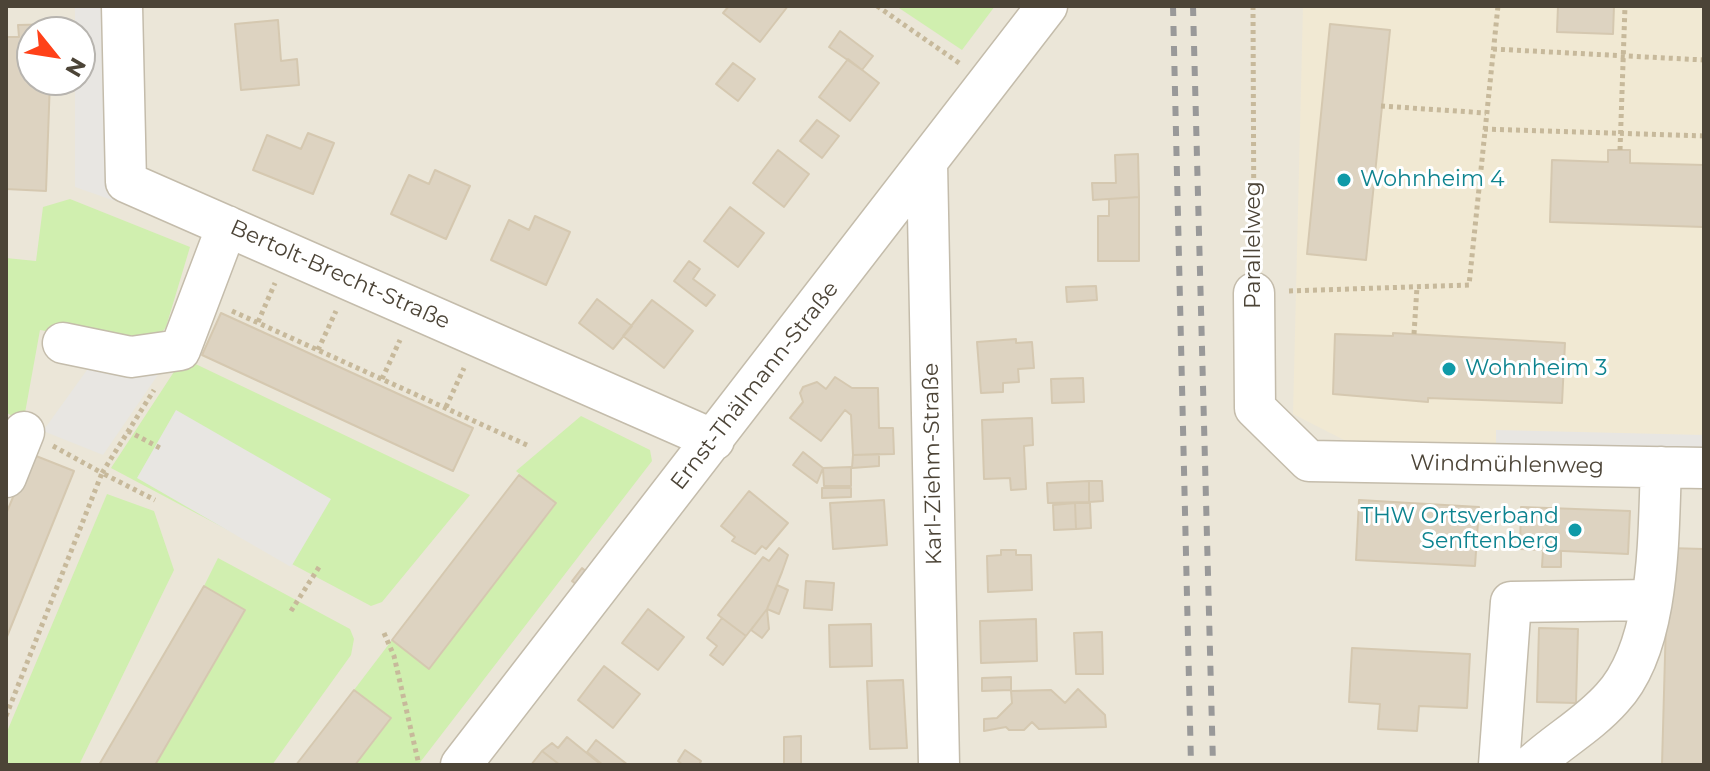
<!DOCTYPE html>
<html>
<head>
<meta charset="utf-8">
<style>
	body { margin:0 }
	#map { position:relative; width:1710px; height:771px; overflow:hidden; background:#f7f3ea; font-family:Montserrat,sans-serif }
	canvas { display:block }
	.frame { position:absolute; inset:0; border:8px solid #4c4437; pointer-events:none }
	.north { position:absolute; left:16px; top:16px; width:80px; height:80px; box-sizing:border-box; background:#fff; border:2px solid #b7b4af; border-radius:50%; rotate:120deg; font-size:22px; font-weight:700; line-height:32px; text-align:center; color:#4c4437 }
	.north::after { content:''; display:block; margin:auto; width:28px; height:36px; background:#ff4119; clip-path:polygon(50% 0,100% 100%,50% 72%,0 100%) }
</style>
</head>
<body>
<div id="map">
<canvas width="1710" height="771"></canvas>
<div class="frame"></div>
<div class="north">N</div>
</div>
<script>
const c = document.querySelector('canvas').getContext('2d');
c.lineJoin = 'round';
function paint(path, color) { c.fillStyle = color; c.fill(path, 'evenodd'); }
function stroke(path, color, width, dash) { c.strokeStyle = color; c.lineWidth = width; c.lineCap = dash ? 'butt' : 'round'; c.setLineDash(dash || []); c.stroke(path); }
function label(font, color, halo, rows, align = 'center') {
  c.font = font + ' Montserrat,sans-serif'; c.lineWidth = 6; c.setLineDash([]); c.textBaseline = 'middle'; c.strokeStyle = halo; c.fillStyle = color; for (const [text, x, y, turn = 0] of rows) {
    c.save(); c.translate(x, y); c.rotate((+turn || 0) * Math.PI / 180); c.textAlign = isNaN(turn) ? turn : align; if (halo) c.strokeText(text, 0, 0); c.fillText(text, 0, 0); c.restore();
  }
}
paint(new Path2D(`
	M6,6H1704V765H6ZM32,32H80V80H32Z`), '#ebe6d8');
paint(new Path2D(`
	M1303,6H1704V446L1346,441L1293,414Z`), '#f1e9d3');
paint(new Path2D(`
	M896,6H995L962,50Z
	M70,199L190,247L166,327L154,343L98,340L40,330L23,424L6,412V258L36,261L43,207Z
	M183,358L470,495L382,602L371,606L111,468Z
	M581,416L650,450L652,461L418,765H355L391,719L354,690L392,640L429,668L556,504L516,471Z
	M107,494L154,511L174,570L79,765H6V734Z
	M218,558L350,629L354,639L351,655L272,765H155L245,611L204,586Z`), '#d0efaf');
paint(new Path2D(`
	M75,6H115V201L75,187V80H80V32H75Z
	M97,356L166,363L103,455L43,431Z
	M176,410L331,499L291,567L137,478Z
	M1496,430L1704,435V477H1496Z`), '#e8e6e2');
const building = new Path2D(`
	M729,6H788L760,42L723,13Z
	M1558,6H1614L1613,34L1557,32Z
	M278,20L281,61L297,59L299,85L241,90L235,24Z
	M63,24V32H32V80H50L46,191L6,189V37H19L18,25Z
	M1330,24L1390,30L1366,260L1307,254Z
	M840,31L873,56L862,70L829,47Z
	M848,59L879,83L850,121L819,97Z
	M733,63L755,79L738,101L716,84Z
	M817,120L839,136L822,158L800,141Z
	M308,133L334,143L313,194L253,170L267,135L301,149Z
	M778,150L809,174L784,207L753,183Z
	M1608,150H1630V163L1704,165V227L1550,222L1552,160L1608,162Z
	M1138,154L1139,197L1093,200L1092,183H1116L1115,155Z
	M435,170L470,186L446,239L391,214L409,175L429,184Z
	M1139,197V261H1098V216H1109V199Z
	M730,207L764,233L738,267L704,241Z
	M535,216L570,232L546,285L491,260L509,220L529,230Z
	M689,261L700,269L693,279L715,295L706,306L674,281Z
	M1096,286L1097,300L1067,302L1066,287Z
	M597,299L632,326L613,349L579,323Z
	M652,300L693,331L664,368L623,336Z
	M221,313L473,428L453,471L202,355Z
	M1393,333L1565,343L1562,403L1428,398V402L1333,394L1335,334L1393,336Z
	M1016,339V343L1032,342L1034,368L1018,369L1019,382L1003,383V392L981,393L977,342Z
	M835,377L852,388H878L879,428H893L894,454L853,455L851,415L845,410L821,441L790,418L803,402L800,393L803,387L817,382L826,389Z
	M1083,378L1084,402L1052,403L1051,379Z
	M1032,418L1033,445L1024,446L1026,489L1011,490L1010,478L984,479L982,420Z
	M803,452L823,468L817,483L793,465Z
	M31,454L74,471L6,639V514Z
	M879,454V466L852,468L853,455Z
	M851,467V486H824L823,468Z
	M519,475L556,503L429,669L392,640Z
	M1089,481V502L1048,503L1047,483Z
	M1089,481H1102L1103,501L1089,502Z
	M822,488H851V497L822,498Z
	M749,491L788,523L766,549L762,546L755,554L732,541L735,537L721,526Z
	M884,500L887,545L833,549L830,503Z
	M1359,500L1479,507L1475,566L1356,560Z
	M1075,503L1076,529L1054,530L1053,505Z
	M1075,503H1090L1091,528L1076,529Z
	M1521,507L1630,511L1628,554L1520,549Z
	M779,548L788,555L782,572L767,609L746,636L718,615L763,557L769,561Z
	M1668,548L1704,549L1703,765H1662Z
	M1001,550H1016V555H1031L1032,590L988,592L987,556L1001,555Z
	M1543,550L1561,551V567H1542Z
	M582,568L588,573L578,586L572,581Z
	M806,581L834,583L832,610L804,608Z
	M777,585L788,590L779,614L767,609Z
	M204,586L245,610L155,765H99Z
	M648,609L684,637L658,670L622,643Z
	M767,609L769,629L762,638L751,630Z
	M722,618L746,636L723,665L710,655L717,646L707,638Z
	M1036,619L1037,661L981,663L980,621Z
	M871,624L872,666L830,667L829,625Z
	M1539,628L1578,629L1576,703L1537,702Z
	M1102,632L1103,674H1076L1074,633Z
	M1352,648L1470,654L1467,708L1419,706L1417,731L1378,729L1380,704L1349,702Z
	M604,666L640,694L613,728L578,700Z
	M1011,677V690L982,691V678Z
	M903,680L907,748L870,749L867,681Z
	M1078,689L1105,715L1106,727L1039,729L1032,722L1024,730H1009L1006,727L984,731V719L997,718L1012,703L1011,691L1051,690L1065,703Z
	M354,690L391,718L355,765H296Z
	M801,736V765H784V737Z
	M567,737L599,763L597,765H560L542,751L552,743L558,748Z
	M596,740L628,765H603L587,752Z
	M685,750L701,761L699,765H683L678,761Z
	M542,751L560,765H531Z`);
paint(building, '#ddd3c1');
stroke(building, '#d5c8b0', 2);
const minor = new Path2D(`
	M122,6L126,182L714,440
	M927,163L939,765
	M1254,293L1255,408L1309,461L1704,468
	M63,343L131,357L180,350L227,226
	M6,477L24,432
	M461,765L1047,6
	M1499,765L1511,602L1651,600
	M1532,765C1558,741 1588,725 1612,698C1661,645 1658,536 1661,467`);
stroke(minor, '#c4bcab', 43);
stroke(new Path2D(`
	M877,6L962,65
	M1253,6L1254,261
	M1493,49L1704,60
	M1381,106L1486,113
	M1484,129L1704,136
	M1620,150L1625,6
	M1289,291L1469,285L1498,6
	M232,311L529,446
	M258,322L275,283
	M1414,334L1417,287
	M318,350L336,311
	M382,379L400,340
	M446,407L464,368
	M128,431L160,448
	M53,446L102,473L154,390
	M291,611L321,564
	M384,633L394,656L419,765
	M6,716L102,473L155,500`), '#c7b99b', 5, [4, 4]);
stroke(minor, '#fff', 40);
stroke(new Path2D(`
	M1173,6L1191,765
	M1193,6L1213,765`), '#999', 6, [10, 10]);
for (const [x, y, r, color] of [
	[1344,180,8,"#0f9aa8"],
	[1449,369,8,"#0f9aa8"],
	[1575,530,8,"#0f9aa8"]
]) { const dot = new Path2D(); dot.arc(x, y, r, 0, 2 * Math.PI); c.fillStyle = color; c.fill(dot); stroke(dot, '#fff', 3); }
label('22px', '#0d838f', '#fff', [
	["Wohnheim 4",1360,180],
	["Wohnheim 3",1465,369],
	["THW Ortsverband",1559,517,"right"],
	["Senftenberg",1559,542,"right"]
], 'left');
label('22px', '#4c4437', '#fff', [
	["Parallelweg",1254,245,-90],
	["Bertolt-Brecht-Straße",340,275,24],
	["Ernst-Thälmann-Straße",755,386,-52],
	["Karl-Ziehm-Straße",933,464,-91],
	["Windmühlenweg",1507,465,1]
]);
</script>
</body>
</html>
